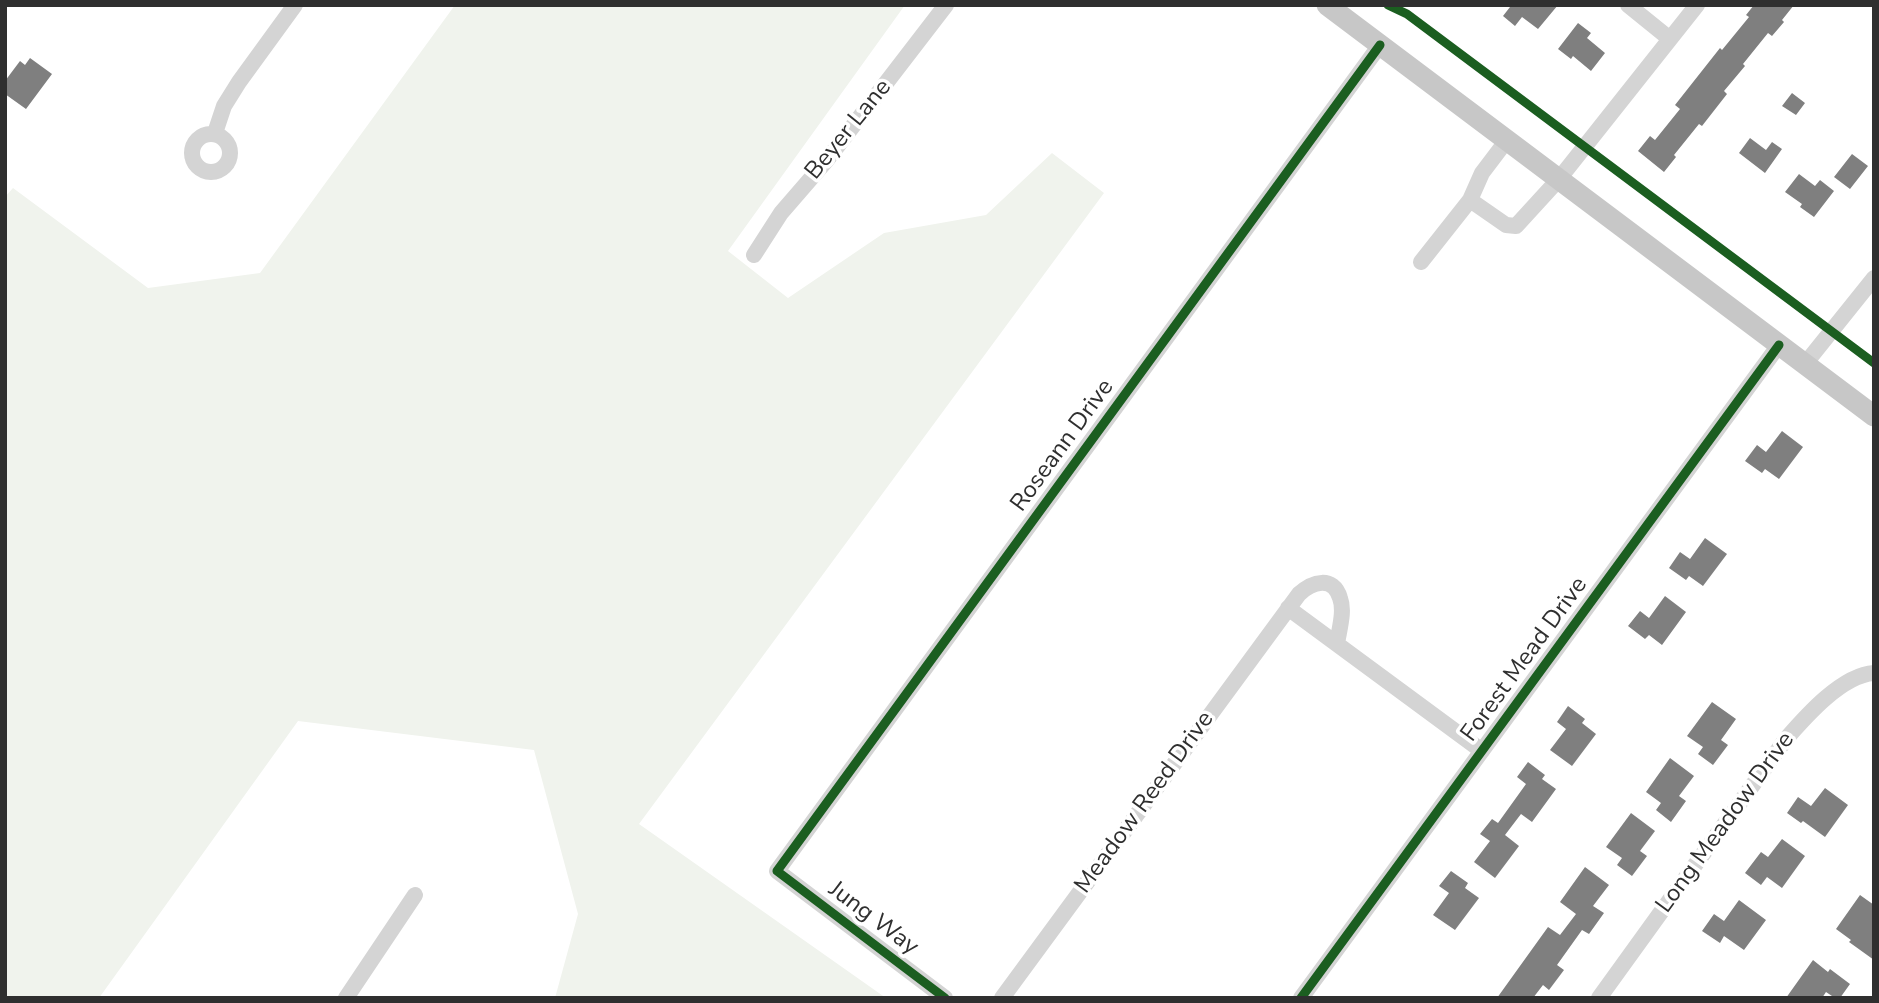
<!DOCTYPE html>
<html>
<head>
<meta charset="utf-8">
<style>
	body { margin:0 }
	#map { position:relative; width:1879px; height:1003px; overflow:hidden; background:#fff; font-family:"Nunito Sans",sans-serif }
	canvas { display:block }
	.frame { position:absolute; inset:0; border:7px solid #2f2f2f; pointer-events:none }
</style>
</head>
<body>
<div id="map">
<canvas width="1879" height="1003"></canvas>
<div class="frame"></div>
</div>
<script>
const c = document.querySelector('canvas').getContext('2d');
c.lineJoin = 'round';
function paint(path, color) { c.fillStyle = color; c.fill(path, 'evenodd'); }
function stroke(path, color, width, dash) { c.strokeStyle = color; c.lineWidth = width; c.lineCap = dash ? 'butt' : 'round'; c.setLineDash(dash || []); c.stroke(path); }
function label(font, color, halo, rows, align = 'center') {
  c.font = font + ' "Nunito Sans",sans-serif'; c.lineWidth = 7; c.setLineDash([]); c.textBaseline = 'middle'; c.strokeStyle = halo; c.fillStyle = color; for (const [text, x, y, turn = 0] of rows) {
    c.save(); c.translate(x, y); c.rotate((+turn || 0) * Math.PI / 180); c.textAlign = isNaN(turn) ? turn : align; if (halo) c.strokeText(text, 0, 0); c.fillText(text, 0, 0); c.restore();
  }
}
paint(new Path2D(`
	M455,5H905L728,251L788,298L884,233L986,215L1052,153L1104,193L639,824L886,998H555L578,914L534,750L298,721L99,998H9L5,995V197L13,188L148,288L260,273Z`), '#f0f3ed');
paint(new Path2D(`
	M1508,5H1558L1538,29L1522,17L1515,26L1503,16L1510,7Z
	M1754,5H1794L1782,20L1784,22L1772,36L1768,33L1743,64L1745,66L1724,91L1727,94L1702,126L1699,124L1674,155L1676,157L1664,172L1638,151L1650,136L1655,140L1680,109L1675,105L1720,48L1722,50L1749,17L1746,15Z
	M1578,23L1591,33L1587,38L1605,53L1591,71L1573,56L1571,59L1558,49Z
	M30,58L52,74L26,109L5,94V81L20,61L25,65Z
	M1792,93L1805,103L1796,115L1782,106Z
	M1750,138L1766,150L1772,142L1782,149L1765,173L1739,153Z
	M1852,154L1868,166L1850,189L1834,177Z
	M1799,174L1815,186L1820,180L1834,191L1814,217L1800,207L1802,204L1785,192Z
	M1782,431L1803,447L1779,479L1765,469L1762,473L1745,461L1757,445L1766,452Z
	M1705,538L1727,554L1703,586L1689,576L1686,580L1669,568L1680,552L1690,559Z
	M1665,596L1686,612L1662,645L1649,635L1645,639L1628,626L1640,611L1649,618Z
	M1712,702L1736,719L1721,740L1728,745L1713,765L1698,754L1703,747L1687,736Z
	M1568,706L1585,719L1582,723L1596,734L1572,766L1550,750L1566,729L1557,722Z
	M1670,758L1694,776L1679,796L1686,801L1671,822L1656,810L1661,803L1646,792Z
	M1528,762L1545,775L1542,779L1556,789L1532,822L1521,814L1505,835L1519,846L1495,878L1474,862L1490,841L1480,834L1492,819L1498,823L1526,784L1517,777Z
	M1825,788L1848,805L1825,837L1803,821L1801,823L1787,813L1798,797L1811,806Z
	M1631,813L1655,831L1640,851L1647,856L1632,876L1617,865L1622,858L1606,847Z
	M1782,839L1805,856L1782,888L1767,877L1761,885L1745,873L1761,852L1768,857Z
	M1585,867L1609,885L1593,906L1604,913L1589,934L1582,930L1557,965L1564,970L1549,990L1543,985L1533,998H1497L1548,927L1560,935L1576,914L1560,902Z
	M1451,871L1468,883L1465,888L1479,898L1455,930L1433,915L1449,893L1439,886Z
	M1860,895L1874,905V960L1849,942L1851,940L1836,929Z
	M1739,900L1766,920L1744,950L1724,936L1720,943L1702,931L1714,914L1724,921Z
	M1813,960L1828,972L1830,969L1850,984L1840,998H1835L1826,992L1822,998H1786Z`), '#7f7f7f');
stroke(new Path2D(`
	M1628,5L1670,39
	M215,133L224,106L239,82L295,5
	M192 153a19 19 0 1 1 38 0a19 19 0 1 1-38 0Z
	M1507,140L1482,173L1470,200L1506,225L1516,226L1559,179L1697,5
	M754,255L781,213L826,161L946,5
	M1421,262L1470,200
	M1805,364L1874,278
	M1288,608L1482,751
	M346,998L415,895
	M945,998L777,871L1380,45
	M1002,998L1299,594C1312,582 1333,575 1340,598C1345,611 1339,630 1337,644
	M1301,998L1779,345
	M1599,998L1786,739C1806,716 1842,675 1874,673`), '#d4d4d4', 16);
stroke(new Path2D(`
	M1327,5L1874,416`), '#c7c7c7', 21);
stroke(new Path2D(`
	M1388,5L1407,14L1874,363
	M945,998L777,871L1380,45
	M1301,998L1779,345`), '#1b5e20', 9);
label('24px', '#2f2f2f', '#fff', [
	["Beyer Lane",849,130,-51],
	["Roseann Drive",1063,446,-54],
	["Forest Mead Drive",1525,660,-54],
	["Meadow Reed Drive",1145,803,-54],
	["Long Meadow Drive",1726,823,-54],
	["Jung Way",873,919,37]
]);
</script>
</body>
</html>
